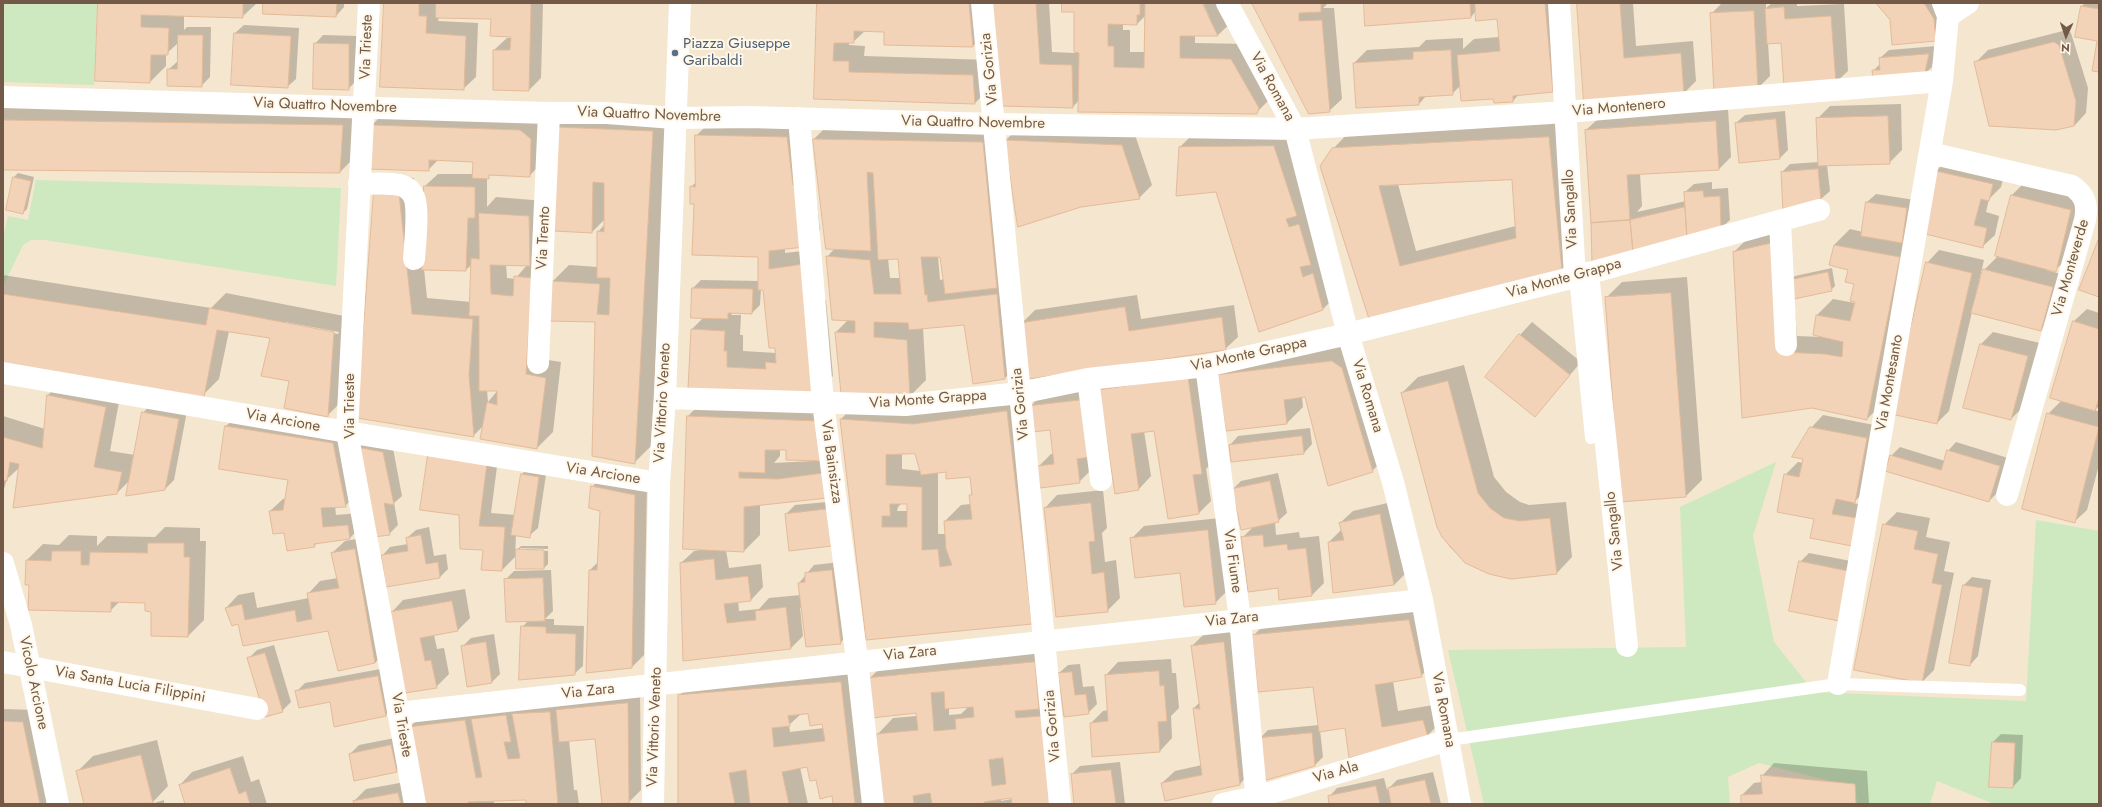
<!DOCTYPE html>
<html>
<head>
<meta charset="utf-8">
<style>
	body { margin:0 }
	#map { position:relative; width:2102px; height:807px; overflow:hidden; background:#fcf4e1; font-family:Jost,sans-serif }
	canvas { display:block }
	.frame { position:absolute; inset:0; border:4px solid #735a48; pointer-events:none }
	.north { position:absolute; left:2046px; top:16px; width:40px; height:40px; -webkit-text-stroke:3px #fff7e7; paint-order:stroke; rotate:183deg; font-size:11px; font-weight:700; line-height:16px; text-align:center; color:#735a48 }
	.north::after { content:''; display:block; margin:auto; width:14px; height:18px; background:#735a48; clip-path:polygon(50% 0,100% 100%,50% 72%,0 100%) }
</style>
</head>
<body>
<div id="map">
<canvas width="2102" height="807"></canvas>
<div class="frame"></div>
<div class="north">N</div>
</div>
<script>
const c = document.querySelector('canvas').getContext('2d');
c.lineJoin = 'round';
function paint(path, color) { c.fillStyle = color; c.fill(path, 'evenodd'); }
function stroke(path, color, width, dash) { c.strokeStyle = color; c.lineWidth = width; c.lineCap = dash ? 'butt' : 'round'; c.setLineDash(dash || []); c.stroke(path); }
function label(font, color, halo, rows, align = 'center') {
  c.font = font + ' Jost,sans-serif'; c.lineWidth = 4; c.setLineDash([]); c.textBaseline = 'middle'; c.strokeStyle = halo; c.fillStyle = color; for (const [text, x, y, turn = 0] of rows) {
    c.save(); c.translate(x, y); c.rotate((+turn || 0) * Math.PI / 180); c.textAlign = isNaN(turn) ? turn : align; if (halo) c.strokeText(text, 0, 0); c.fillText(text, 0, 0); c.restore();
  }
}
paint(new Path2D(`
	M3,3H2099V804H3Z`), '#f4e6cf');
paint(new Path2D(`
	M3,3H97L94,85L3,82Z
	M36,180L341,188L336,286L45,240H31L23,245L3,286V238L8,216L28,220Z
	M1776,462L1753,536L1774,642L1814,692L2026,701L2036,520L2099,531V804H1994L1937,781L1930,804H1852L1854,787L1759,763L1728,777L1730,804H1484L1448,650L1686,647L1680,507Z`), '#cee9c0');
paint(new Path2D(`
	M98,3H257L242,17L184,15V30L187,27H211L210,77L201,86L168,70L178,61V43L166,54V66L150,82Z
	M264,3H344V7L336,16Z
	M385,3H543L541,78L529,90L494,50L507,38H512V36L492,18L439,17L438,21L478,23L476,77L463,89Z
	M818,3H986L989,30L973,46L885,44V31L866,30L853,42H849V45L865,46L864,56L989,60L991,87L975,103L815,98Z
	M992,3H1049L1052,52L1075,53V11L1063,3H1200L1209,21H1211L1203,3H1225L1234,20L1218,35H1195V43L1247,44L1272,97L1256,113L1079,100L1073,107L1004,105ZM1146,15V52H1130V30H1123V24H1137Z
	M1253,3H1328L1323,8H1334L1342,99L1329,111Z
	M1365,3H1562L1568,75L1552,92L1519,94L1513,101L1494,98L1460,86L1452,94L1427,95L1419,104L1357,107L1354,63L1367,50L1419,47L1426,40L1463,38V49L1474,39L1499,37L1498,18L1476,11L1471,17Z
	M1578,3H1633L1636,46L1693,41L1696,81L1684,93L1585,101Z
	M1722,3H1766V8L1772,3H1797V6L1844,4L1848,71L1835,83L1782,42L1768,43L1770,76L1757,89L1711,14Z
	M1878,3H1944L1936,40L1891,20Z
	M2085,3H2099V71L2098,40L2076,36L2082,6Z
	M244,25L299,28L296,79L287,87L235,33Z
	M2067,30L2071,33L2088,88L2086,113L2074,126L1975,63L1988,50Z
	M323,35L357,36V80L348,89L315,44Z
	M1937,46L1932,67L1923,75L1873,71L1881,63L1880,58L1889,50Z
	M3,104L359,110L356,156L340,172L3,169Z
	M1901,104L1902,150L1889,163L1827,165L1830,191L1821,199L1782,172L1790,164L1819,162L1817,119L1830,106Z
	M1728,109L1731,157L1719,169L1640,174L1642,206L1637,212L1686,201L1685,192L1694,184L1712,182V189L1728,188L1730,220L1721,228L1593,262L1586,130L1599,118Z
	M1785,111L1788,150L1780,158L1736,123L1745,115Z
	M572,112L669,115L651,446L635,462L596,321L553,281L569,265L598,267V232L605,224V219L592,232L556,128Z
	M384,113L533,118L544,127L542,163L529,176L492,174L487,178V207L496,197L544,201L542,359L561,362L553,432L537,448L483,426L473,436L358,418L391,176L414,178L422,251L425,186L438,174H473L474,161L439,159L428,170L371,126ZM472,264L471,302L427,298L424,269L466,270ZM506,264L527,265L515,279L507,278ZM487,390H498L488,402Z
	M712,120L803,121L813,169L820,230L804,246L785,248V253L820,249L823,300H826L833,376L817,392L689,388L692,329L704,317L693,288L701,280L759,281V256L695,203L691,187L696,182V136ZM764,288L776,353L743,351V335H740L741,315H731L733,313H752L760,305L761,289Z
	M1564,121L1577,254L1561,270L1371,321L1333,149L1349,132ZM1513,179L1516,226L1416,251L1398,184Z
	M830,123L999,126L1021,362L1005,378L965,323L923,328L926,380L910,396L842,393L836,332L848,320L827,257L835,248L814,139ZM938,256H941L944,279L940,280ZM888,258H898L900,278H890Z
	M1018,128L1134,132L1152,185L1139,198L1006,140Z
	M1290,130L1312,199L1304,207L1339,293L1323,309L1259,331L1216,191L1180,147L1196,131Z
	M1949,159L2005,172L2001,187L1989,199L1986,212L1999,216L1995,235L1982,247L1936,171Z
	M18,173L34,177L27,209L23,213L7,209L14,177Z
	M2024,183L2083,198L2068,258L2055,270L2047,268L2046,270L2065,275L2054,317L2041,330L1972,312L1949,411L1937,423L1927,263L1939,250L1984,260L1979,281L1981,282L1984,270L1998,256L1996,255L2012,195Z
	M1876,194L1915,200L1883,403L1867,419L1812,407L1734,252L1750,236L1788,228L1792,279L1795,276L1832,268L1835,286L1831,290L1794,298L1797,336L1821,337L1814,334L1817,315L1833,299L1855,303V283L1834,245L1850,229L1863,232L1867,202Z
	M3,275L211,308L226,293L349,317L343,400L327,416L290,380L271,337L229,331L219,379L203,395L3,365ZM285,322L339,332L338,334L285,324Z
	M1687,277L1702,480L1686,496L1606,298L1622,282Z
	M1137,295L1141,319L1234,305L1238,337L1225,349L1022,323L1035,310Z
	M2087,309L2099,313V406L2095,410L2099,412V465L2087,510L2074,522L2048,414L2062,400L2074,321Z
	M1532,322L1581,362L1535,416L1520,335Z
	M1993,332L2040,343L2023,407L2011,419L1964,407L1981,344Z
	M1348,346L1389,455L1372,471L1306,396L1302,397L1303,407L1287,423L1227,430L1218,376L1234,360Z
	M1200,365L1214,461L1206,469L1211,501L1199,513L1155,430L1144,431L1151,476L1139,489L1100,391L1113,378Z
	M1464,365L1494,477L1506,492L1520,502L1529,505L1566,502L1572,557L1556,574L1466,563L1449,546L1438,527L1402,393L1418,377Z
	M64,379L121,391L110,451L135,455L143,413L151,404L187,411L174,480L165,489L130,480L117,493L20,467L7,479L3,492V416L45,429L48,395Z
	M1094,388L1092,469L1079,482L1038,467L1051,454H1054L1050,429L1030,407L1042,394Z
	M1023,395L1048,607L867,639L841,419L857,403ZM902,453H916L921,471L902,469ZM947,471L971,476V504L961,505L945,521L946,534H938V472ZM902,503H908V511H897L898,507Z
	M704,400L833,405L842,482L760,504V535L744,551L726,550L729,568L761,564L763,587L751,600L738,601L739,611L759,609L769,598L801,595L799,583L814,565L840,562L849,634L840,643L802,607L800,608L803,636L791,648L684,660L681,563L694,551L701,550L688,416ZM780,449H787L813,461L774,463L780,456Z
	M239,414L345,431L358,493L345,506H335L336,515L360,513L362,525L350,538L318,542L314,546L285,532L270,511L283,499H286L289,480L220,468L226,426Z
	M1823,415L1879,426L1867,489L1853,503L1869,506L1864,532L1815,518L1785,475L1798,462L1803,463L1811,428Z
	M1310,428L1312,444L1304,453L1232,461L1230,445L1238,436Z
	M366,439L392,443L402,496L394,503L398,525L389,534L357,447Z
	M1956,442L2008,458L1998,492L1989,501L1891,456L1900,447L1945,461L1948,451Z
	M499,451L491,513L515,515L522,474L530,466L547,468L538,528L529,536L516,534L515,557L502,570L484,549L460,514L422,509Z
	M1278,473L1287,513L1278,521L1275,522L1276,535L1299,532L1300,538L1319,536L1324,583L1312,595L1280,599L1279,587L1242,538L1254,526L1233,489L1241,481Z
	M604,474L647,482L644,655L632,667L590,570L599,561L601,510L592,487Z
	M1103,490L1107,528L1102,533L1105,562L1116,560L1120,598L1107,611L1045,508L1057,495Z
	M837,501L840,537L786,514L795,505Z
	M1392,502L1407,572L1394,585L1334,591L1329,542L1341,530L1340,523L1353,511Z
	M1897,512L1930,518L1926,537L1950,542L1944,571L1954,573L1934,670L1922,682L1884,525Z
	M1220,518L1228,590L1215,603L1181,572L1131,539L1144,526Z
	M165,527L200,528V541H206L204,620L188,636L152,611L146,602L120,601L110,611L30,584L27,560L43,544L59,545L69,535L97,536V546L107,536L155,537Z
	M429,527L434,556L446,554L448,569L440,577L382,556L390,547L408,544L407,538L416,530Z
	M368,537L387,650L375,663L329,630L239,623L226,608L238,595L254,592L257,608L309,598L308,594L320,581L338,578L332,553L345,541Z
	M521,546H548V549L520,548V550L548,551V564L544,568L517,550Z
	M1809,553L1856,562L1847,611L1800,562Z
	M551,570L553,611L545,619H554V625L584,626L583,666L574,674L522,627L528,621L505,580L514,571Z
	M1972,577L1991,580L1978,656L1970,665L1964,585Z
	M465,589L470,618L458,630L434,635L437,649L444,648L449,674L436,687L391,613L403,600Z
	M1425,605L1437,660L1421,676L1393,681L1398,711L1439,704L1443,720L1427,736L1346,727L1320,730L1323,757L1315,765L1259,739L1268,730L1319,725L1314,686L1253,636L1269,620Z
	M1236,630L1252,771L1240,784L1166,800L1162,783L1175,771L1202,765L1194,708L1200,702L1192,646L1204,634Z
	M494,634L500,674L492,682L462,647L471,638Z
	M274,645L291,702L282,711L249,658L257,650Z
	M1050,647L1068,804H884L877,735L893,718L917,716V712L869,679L885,663ZM968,707L961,714L949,715V708ZM1012,797V799L1001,801V798Z
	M1171,659L1172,673H1176L1179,708L1171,716L1172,738L1160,751L1091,723L1103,711L1109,710L1106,675L1118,662Z
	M1080,664L1083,687L1094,686L1097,704L1088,713L1064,716L1059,673L1068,665Z
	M857,666L873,804H834L832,795L817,779L808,766L800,767L808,804H679V696L695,680ZM809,713L823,723L824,728L790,732L789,725L801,714Z
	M386,668L394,707L385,716L296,692L305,683Z
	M640,691L641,790L629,802L603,804L596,737L569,740L574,790H577L579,804H527V799L494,800V804H425L410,727L426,711Z
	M3,709L35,710L47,804H6L3,791Z
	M2001,734L2023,735L2021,778L2013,787L1993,742Z
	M400,737L405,763L396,771L350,754L359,745Z
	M157,740L168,786L151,804L164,800V804H85L77,772L93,756Z
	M243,756L251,782L259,779L267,804H186L180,785L192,772Z
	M1120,762L1125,804H1075L1072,774L1080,766Z
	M1774,763L1867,771L1869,803L1742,804V795L1754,783L1762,782V776Z
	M1433,772L1441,804H1330L1329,797L1337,788L1384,778L1387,790L1397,780Z
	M411,781L416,804H355L354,801L366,789Z`), '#0003');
const building = new Path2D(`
	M98,3H243V18L141,15V27L169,28L168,55H151L150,83L95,81Z
	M263,3H337L336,17L263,14Z
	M384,3H419V16H427L426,33L466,36L464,90L380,87Z
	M436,3H531L529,91L493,90V50H510L511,37L490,36L491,19L436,18Z
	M817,3H969L973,47L884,45V32L854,31V43H834L833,61H849V72L973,75L975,104L814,99Z
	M991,3H1036L1040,64L1072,65L1073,108L1003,106Z
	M1062,3H1140V15H1137V25L1108,24V46H1114V67L1144,68L1145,3H1202L1218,36H1180V58L1231,59L1259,108L1257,114L1078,112L1079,53L1074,52V12H1062Z
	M1252,3H1321V12L1299,13V21L1322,20L1330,112L1309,114Z
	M1364,3H1470L1471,18L1365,26Z
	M1475,3H1545L1553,92L1513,96V102L1494,103L1493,99L1461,101L1457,55L1500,51L1497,19L1476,21Z
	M1577,3H1620L1624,58L1681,53L1684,94L1584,102Z
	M1876,3H1924L1934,19L1936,41L1892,45L1890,20Z
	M2081,6L2099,9V72L2092,71L2097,41L2075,37Z
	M1784,7L1785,19L1831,16L1836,84L1784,87L1781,43L1767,44L1765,9Z
	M1754,11L1758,90L1714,93L1710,13Z
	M234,33L291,36L288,88L231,85Z
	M178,35H203L202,87L167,86V69H177Z
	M2054,42L2059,45L2076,101L2074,126L2056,130L1989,126L1974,62Z
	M314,43L349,44V90L313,89Z
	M1451,50L1453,95L1419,97V105L1356,108L1353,63L1413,59V52Z
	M1929,54L1924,76L1873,80L1872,70H1880L1879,58Z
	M1888,116L1890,164L1818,166L1816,118Z
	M1776,119L1780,159L1739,163L1735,123Z
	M3,120L343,125L340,173L3,170Z
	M1716,121L1719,170L1627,175L1630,220L1591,223L1585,130Z
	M371,125L520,130L531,139L530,177L489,175V179L472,178L473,162L429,160V171L369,169Z
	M555,127L653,131L635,464L592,456L595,322L550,321L552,281L600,284L597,314L609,315L610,278H597V231L604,232V183L593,182L592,233L554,231Z
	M695,135L787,137L793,185H797L804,247L769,251V269L804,264L818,393L688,389L691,329L725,331L724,351H727V367L766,369L765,362L776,363L775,348H769L763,290H758V257L692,255L694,204H690V186L695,187Z
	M1549,137L1562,271L1370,322L1320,166L1332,148ZM1512,180L1516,238L1400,266L1379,186Z
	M813,139L983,142L997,288L945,294L940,257H921L925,295L927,294L928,302L997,294L1005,379L973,384L964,325L909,330L908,323L874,322V337L907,340L910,397L841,394L835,332L855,333V321L832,320L826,256L870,260L874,294H901L898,259L878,260L873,173L867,172L871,251L826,249Z
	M1005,140L1122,145L1140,199L1081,207L1018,227Z
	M1274,146L1297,216L1286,219L1289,227L1299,224L1311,265L1300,267L1303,277L1313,273L1323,310L1259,332L1216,192L1176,196L1179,147Z
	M1818,169L1821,200L1783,212L1781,172Z
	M1936,171L1993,184L1989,201L1981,199L1974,225L1987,228L1983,248L1921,233Z
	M13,177L31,181L23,214L6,210Z
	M424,186L475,187V218H468L466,271L422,270Z
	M1703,191L1704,197L1720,196L1721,229L1687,240L1684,192Z
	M374,192L399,194L412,314L473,319L469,375L474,437L357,418Z
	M2011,195L2071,210L2056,272L1995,256Z
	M1866,202L1907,208L1902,243L1861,236Z
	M1685,207L1687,240L1633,252L1630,220Z
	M479,213L529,216L530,266L490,265L491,294L513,296L514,276L532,278L526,374L546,378L537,449L480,439L487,402L497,405V391H479V316H469L471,258L479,259Z
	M1630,220L1633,252L1592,264L1591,223Z
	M2099,238V297L2079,290Z
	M1772,243L1781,352L1825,354L1842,357L1843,342L1813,335L1816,315L1850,321L1855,302L1850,301L1854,284L1845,282L1848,270L1829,265L1834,245L1900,257L1867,420L1812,408L1742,418L1733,252Z
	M1926,262L1972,273L1937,424L1891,414Z
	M1983,269L2053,287L2041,331L1971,313Z
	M1828,272L1832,291L1794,299L1790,280Z
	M692,288L753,289L752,314L728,313V319L691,318Z
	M1671,293L1686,497L1620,502L1605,297Z
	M3,294L206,325L209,308L334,332L328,417L284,408L289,381L261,376L270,338L217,330L204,397L3,365Z
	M1125,307L1129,331L1222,317L1226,350L1029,379L1021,323Z
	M2073,321L2099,329V398L2095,411L2050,398Z
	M1519,334L1570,375L1535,417L1485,377Z
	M1980,344L2028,356L2011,420L1963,408Z
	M1332,361L1342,368L1373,472L1328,486L1305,397L1284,400L1287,424L1226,431L1217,375Z
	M1188,377L1202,474L1193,475L1199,514L1168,519L1154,431L1131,434L1139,490L1115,494L1099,390Z
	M1448,381L1478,493L1490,508L1504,518L1520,521L1550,518L1557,574L1511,579L1489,574L1465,563L1442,537L1437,527L1401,393Z
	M47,395L106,407L94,467L122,472L117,494L13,508L19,464L10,462L7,481L3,480V437L42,448Z
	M1082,400L1090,457L1077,459L1080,483L1040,488L1037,466L1054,464L1050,430L1032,432L1029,406Z
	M1007,411L1032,624L866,640L840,419L913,424ZM915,454L921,475L946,472V479L970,477L972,495H969L972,519L944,521L946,549L952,565L940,567L938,549L922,550V487L886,485V455ZM890,504H907V527H882V516H890Z
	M142,412L179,419L165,490L126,496Z
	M2047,413L2099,427L2075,523L2022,509Z
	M687,416L818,421L823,461L786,460V450H765V473L739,472V478L778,479L823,473L827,498L744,507V552L683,549Z
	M225,426L333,443L346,507L321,508L323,527L348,525L350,539L314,544L315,547L287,551L284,533L273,534L269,511L283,510L288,480L219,469Z
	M1810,427L1867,438L1855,503L1836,499L1832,514L1857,518L1852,546L1810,538L1814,519L1777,512L1784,474L1799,477L1803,459L1792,457Z
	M1302,436L1304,454L1231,462L1229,445Z
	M356,447L383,452L394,505L384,503L390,535L373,537Z
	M1947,450L2000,466L1989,502L1885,471L1890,455L1941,470Z
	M428,455L487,463L479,526L505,527L502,571L481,570L483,550L460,549L459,515L420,510Z
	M521,474L539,477L530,538L511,535Z
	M1270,481L1279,522L1241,530L1232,489Z
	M591,486L635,495L632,668L586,673L589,570H597L600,511L589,508Z
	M1091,503L1095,541L1089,542L1092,574L1104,572L1108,612L1056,617L1044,508Z
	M828,509L832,546L789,551L785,514Z
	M1380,514L1394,585L1333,593L1328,542L1344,540L1339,523Z
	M1883,524L1918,531L1914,549L1938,554L1932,583L1942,585L1922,683L1854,670Z
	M1208,530L1216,604L1184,607L1180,573L1135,578L1130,538Z
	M421,535L426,564L438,562L440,578L386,587L381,555L408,551L406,538Z
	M1263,535L1264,547L1287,544L1288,550L1306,548L1312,596L1279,600L1278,588L1248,592L1241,537Z
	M148,543H184V557H190L188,637L151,636V612L145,611V603L111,602V612L28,610L29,585H25L26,560L51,561L52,551H81V565H89L90,552L147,553Z
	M355,549L375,663L338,671L328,631L243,646L238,624L232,626L225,608L242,604L245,620L295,610L297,622L312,619L307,593L339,588L331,553Z
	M516,549L544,550V569H516Z
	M714,559L716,580L748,576L751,601L724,604L727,623L756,620L755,611L786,607L791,649L683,661L680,563Z
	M1799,561L1848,571L1839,621L1789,611Z
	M832,570L841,644L806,647L798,583L805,582V573Z
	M543,578L545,621L506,622L504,579Z
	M1963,585L1983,588L1970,666L1949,663Z
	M452,601L458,631L420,638L425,661L431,660L437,688L405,693L390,612Z
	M1409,620L1422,677L1375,685L1382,727L1423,720L1428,737L1349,758L1345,728L1319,732L1313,687L1258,692L1252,635Z
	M521,626L546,627V633L576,634L575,675L519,680Z
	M486,642L492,683L467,687L461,646Z
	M1224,642L1240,785L1165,801L1161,783L1202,775L1193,708L1200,709L1191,646Z
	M265,653L283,712L265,717L247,658Z
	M1035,662L1039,709L1015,711L1016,718L1042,716L1051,804H1012L1011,798L984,802V804H932L930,793L913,796L914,804H883L876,734L918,730L916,713L872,718L868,678ZM944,692L945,709L973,707L974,717L955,719L956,729L934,731L931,693ZM1003,758L1006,784L992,786L989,760Z
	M1159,671L1160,686L1164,685L1167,721L1158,722L1160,752L1092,757L1090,723L1108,721L1105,675Z
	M1072,672L1075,695L1086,694L1089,714L1064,717L1058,673Z
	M378,676L386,716L334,727L330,702L299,708L295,691Z
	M841,682L855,804H833L832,796L820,799L816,780L810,781L807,767L782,772L789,804H750L746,770L729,773L735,804H678V695ZM808,714L810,726L822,724L825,741L774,747L772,728L790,726L788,716Z
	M628,703L629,803L602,804L595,739L559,742L556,710Z
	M550,712L558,804H526V800L468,802V804H424L408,727L465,720L476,778L482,777L471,719L506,715L511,742H504L508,759L520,758L512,714Z
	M3,721L23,722L40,804H5L3,796Z
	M1312,733L1315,766L1263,781L1258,738Z
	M1992,742L2015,743L2013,788L1989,787Z
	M391,745L397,772L354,781L349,754Z
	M141,755L153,803L84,804L76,771Z
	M230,768L239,794L246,791L250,804H185L179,785Z
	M1111,770L1116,804H1074L1071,774Z
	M1761,775L1855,784L1856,804H1741V795L1762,794Z
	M1425,780L1431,804H1391L1388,788Z
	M1376,786L1380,804H1329L1328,796Z
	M398,793L401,804H354L353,801Z`);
paint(building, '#f2d3b8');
stroke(building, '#e4bb99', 1);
stroke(new Path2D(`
	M1575,277L1591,438
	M1449,740L1838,684L2020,690`), '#fff', 12);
stroke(new Path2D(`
	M369,3L347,432L415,804
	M982,3L1060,804
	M1227,3L1295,129L1348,334L1393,482L1422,600L1460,804
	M1559,3L1575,277
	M1948,16L1968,3
	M3,97L549,113H607L674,118L749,117L995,124L1295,129L1566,112L1942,81
	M799,118L823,403L857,660L873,804
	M1930,153L2072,186C2085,195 2088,204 2085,220L2007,495
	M359,184C373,184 390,182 403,186C408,188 412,192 414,197C419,208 415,245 414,259
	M1780,221L1786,345
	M1588,273L1627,646
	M538,363L549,113
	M1206,366L1240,619L1257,804
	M3,373L347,432L659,483
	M1088,379L1101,480
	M665,398L905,405L1020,393L1088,379L1206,366L1348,334L1575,277L1819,210
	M3,563L21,625L58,804
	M3,662L257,709
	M1838,684L1942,81L1948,16L1943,3
	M398,713C740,676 1081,635 1422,600
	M653,804L659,483L665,398L680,3
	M1223,804L1256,797L1449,740`), '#fff', 22);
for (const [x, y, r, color] of [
	[675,53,4,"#5c6f8a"]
]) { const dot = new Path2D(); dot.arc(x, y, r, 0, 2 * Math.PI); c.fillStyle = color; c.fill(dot); stroke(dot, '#fff7e7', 1.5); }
label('15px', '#4e5e75', '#fff7e7', [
	["Piazza Giuseppe",683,44],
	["Garibaldi",683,61]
], 'left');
label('15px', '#735a48', '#fff7e7', [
	["Via Trieste",367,47,-88],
	["Via Gorizia",990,69,-96],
	["Via Romana",1272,87,61],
	["Via Quattro Novembre",325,106,2],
	["Via Montenero",1619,108,-5],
	["Via Quattro Novembre",649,115,2],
	["Via Quattro Novembre",973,123,1],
	["Via Sangallo",1571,209,-93],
	["Via Trento",544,238,-87],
	["Via Monteverde",2071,268,-74],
	["Via Monte Grappa",1564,279,-15],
	["Via Monte Grappa",1249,355,-12],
	["Via Montesanto",1890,383,-80],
	["Via Romana",1367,396,73],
	["Via Monte Grappa",928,400,-4],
	["Via Vittorio Veneto",663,403,-87],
	["Via Gorizia",1021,404,-96],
	["Via Trieste",350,406,-90],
	["Via Arcione",283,421,10],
	["Via Bainsizza",831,462,82],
	["Via Arcione",603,474,9],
	["Via Sangallo",1615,531,-96],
	["Via Fiume",1232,561,82],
	["Via Zara",1232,620,-6],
	["Via Zara",910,654,-6],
	["Vicolo Arcione",33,683,78],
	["Via Santa Lucia Filippini",130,685,10],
	["Via Zara",588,692,-6],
	["Via Romana",1443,710,79],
	["Via Trieste",401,725,80],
	["Via Gorizia",1053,726,-95],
	["Via Vittorio Veneto",655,727,-88],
	["Via Ala",1336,773,-16]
]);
</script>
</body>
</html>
